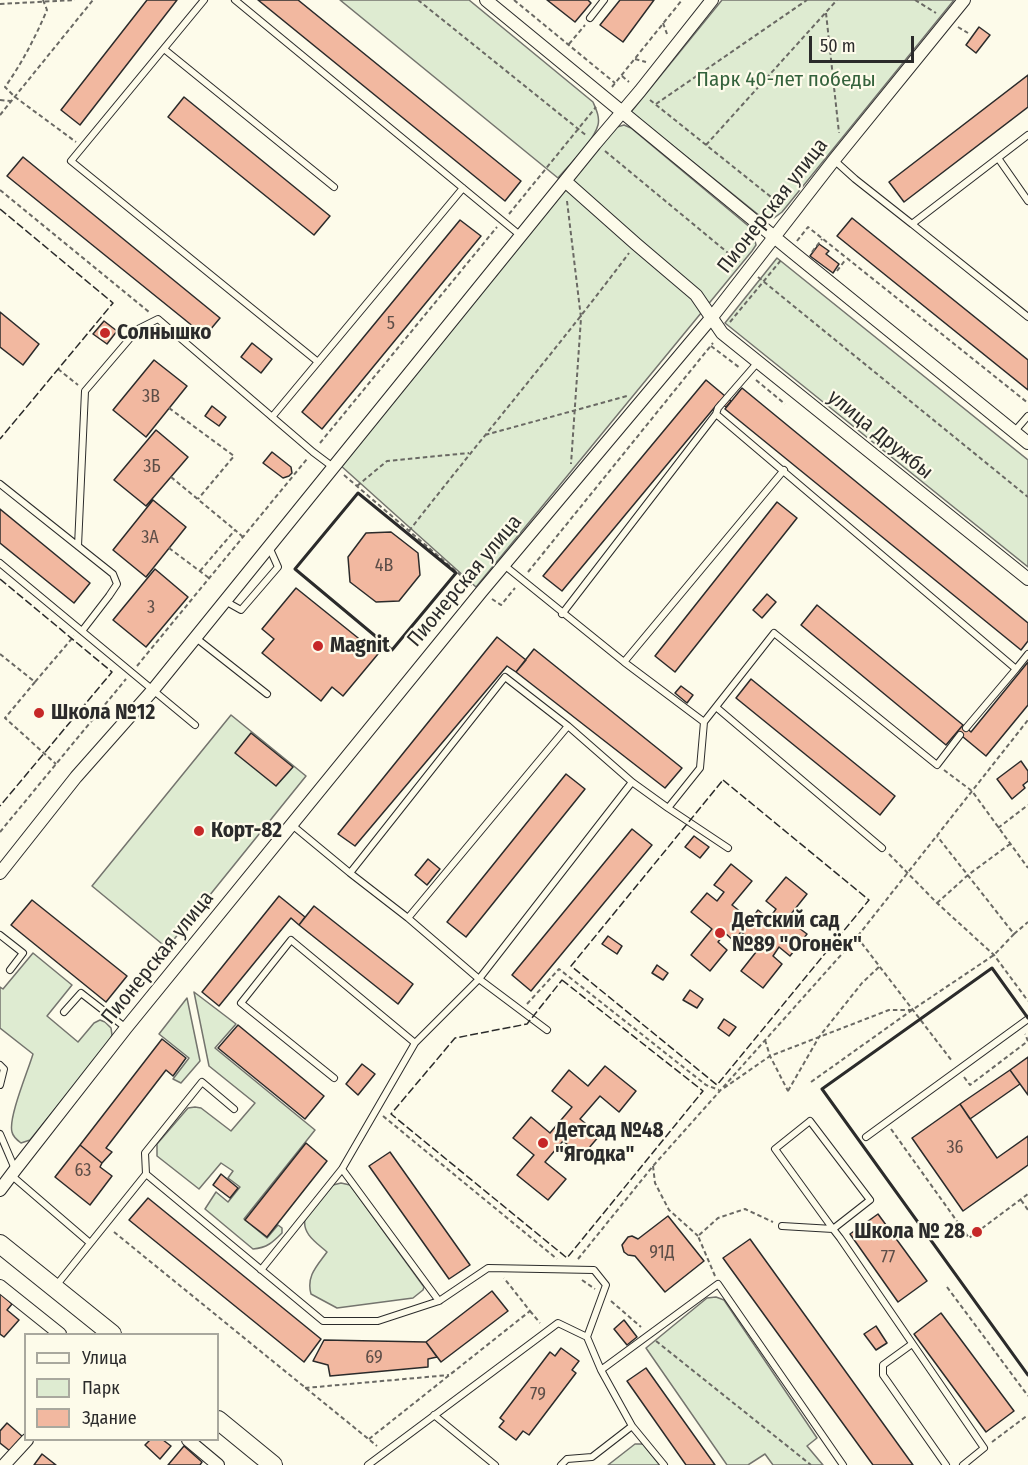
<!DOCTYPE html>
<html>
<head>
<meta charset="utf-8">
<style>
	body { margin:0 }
	#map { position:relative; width:1028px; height:1465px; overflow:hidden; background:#fdfbea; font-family:"Fira Sans Condensed",sans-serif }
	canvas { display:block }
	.legend { position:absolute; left:24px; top:1333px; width:195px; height:108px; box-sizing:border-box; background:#fdfbea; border:2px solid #a9a89e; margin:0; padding:8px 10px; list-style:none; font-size:18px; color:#2b2b2b }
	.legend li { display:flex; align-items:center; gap:12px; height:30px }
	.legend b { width:30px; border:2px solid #a9a89e }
	.scale { position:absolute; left:809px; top:36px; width:105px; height:27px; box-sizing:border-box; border:3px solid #2b2b2b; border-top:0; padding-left:8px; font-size:18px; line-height:21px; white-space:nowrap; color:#2b2b2b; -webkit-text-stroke:4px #fdfbea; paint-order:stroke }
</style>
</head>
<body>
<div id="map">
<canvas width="1028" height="1465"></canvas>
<ul class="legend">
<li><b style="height:8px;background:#fdfbea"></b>Улица</li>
<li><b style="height:16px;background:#deebd1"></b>Парк</li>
<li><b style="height:16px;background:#f2b8a0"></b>Здание</li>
</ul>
<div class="scale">50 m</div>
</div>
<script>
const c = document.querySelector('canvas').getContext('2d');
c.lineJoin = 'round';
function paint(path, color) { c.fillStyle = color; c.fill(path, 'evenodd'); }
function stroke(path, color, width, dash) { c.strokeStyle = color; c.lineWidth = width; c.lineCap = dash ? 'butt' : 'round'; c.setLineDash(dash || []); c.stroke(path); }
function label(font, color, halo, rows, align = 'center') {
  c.font = font + ' "Fira Sans Condensed",sans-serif'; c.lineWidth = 4.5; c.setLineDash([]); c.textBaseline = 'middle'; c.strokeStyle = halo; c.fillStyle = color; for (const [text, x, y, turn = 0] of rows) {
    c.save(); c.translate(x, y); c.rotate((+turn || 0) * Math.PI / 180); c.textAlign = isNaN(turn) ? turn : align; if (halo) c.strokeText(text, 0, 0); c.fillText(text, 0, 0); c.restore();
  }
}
const green = new Path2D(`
	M340,0H469L593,102C596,109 600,117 598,125C594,141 569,165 558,178Z
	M722,0H954L782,212L774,218L765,220L631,112Z
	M624,125L631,128L752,229L756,245L752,251L476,587L340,465L608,135L617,127Z
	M777,258L1028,460V567L725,323Z
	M231,715L306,776L167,948L92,886Z
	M33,953L72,985L47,1016L78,1042L94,1023L100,1020L105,1022L111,1028L112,1035L110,1041L30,1140L21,1143C17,1140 13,1137 12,1132C8,1118 28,1071 33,1054L0,1028V987L3,989Z
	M194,992L236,1024L215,1048L315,1130L244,1219L267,1238L278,1225L282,1228V1233C273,1242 267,1248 253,1249L205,1209L216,1192L228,1202L240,1187L228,1178L233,1171L221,1163L199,1189L157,1156V1144L188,1108L195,1107L201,1108L231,1131L255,1103L209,1066Z
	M187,998L200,1061L181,1083L173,1079L189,1058L159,1034Z
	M341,1183L350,1185L424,1287L423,1290L413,1298L337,1308L311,1294C306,1276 317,1266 327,1252C317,1243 302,1234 305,1219L333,1185Z
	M716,1297L724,1300L817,1438L807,1446L823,1465H773L765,1454L748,1465H727L646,1348L707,1298Z
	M635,1444H643L660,1465H608Z`);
paint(green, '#deebd1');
stroke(green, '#74746e', 1.5);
const building = new Path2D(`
	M147,0H177L80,125L61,110Z
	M258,0H298L521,181L505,201Z
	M547,0H588L591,3L575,22Z
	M620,0H654L623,42L600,25Z
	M979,27L990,35L976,53L966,45Z
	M1028,75V107L904,202L889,182Z
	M184,97L330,216L314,235L168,117Z
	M23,157L220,318L205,336L7,176Z
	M852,218L1028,360V390L837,236Z
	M460,220L481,236L322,429L302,412Z
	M819,244L829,251L826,254L839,264L833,273L810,256Z
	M0,312L39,344L23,365L0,347Z
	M104,321L117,331L107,344L93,334Z
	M252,343L272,359L261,373L241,357Z
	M154,360L187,386L146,437L113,410Z
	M706,380L731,401L726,407L719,402L562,591L543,576Z
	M742,388L1028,623V641L1021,650L725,409Z
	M212,406L226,417L219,426L205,416Z
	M156,430L188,457L146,506L114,480Z
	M272,452L291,467L292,473L289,476L283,478L263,463Z
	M153,500L186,527L146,577L113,550Z
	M777,502L797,518L675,672L655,656Z
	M0,509L90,583L74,603L0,543Z
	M391,532L418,553L420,575L399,601L376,602L350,582L348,557L366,533Z
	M155,569L188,597L146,647L113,620Z
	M296,588L378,654L343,696L332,687L321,701L262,653L274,639L262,629Z
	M767,594L776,602L762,618L753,610Z
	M817,605L963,725L946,745L801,625Z
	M497,637L526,660L516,672L507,666L355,846L338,834Z
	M534,649L682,768L665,788L516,672Z
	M1028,662V705L986,756L957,732L963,725L971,732Z
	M751,679L895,796L880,815L736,698Z
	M681,686L693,695L687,703L675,693Z
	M251,733L293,767L276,786L235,753Z
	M1021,761L1028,771V781L1023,785L1025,788L1012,799L997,779Z
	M566,774L585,789L466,937L447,922Z
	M632,829L652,845L531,991L512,975Z
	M694,836L709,847L700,858L685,847Z
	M428,859L440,869L427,885L415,875Z
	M731,864L752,881L732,905L751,920L758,910L769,919L776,909L766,901L786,877L807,894L787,919L807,934L790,956L779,947L773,956L782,964L763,988L741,971L760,947L741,932L734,941L725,933L718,942L727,950L710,971L691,955L712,929L691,912L707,893L717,901L724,892L714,885Z
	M279,896L305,917L299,925L291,918L219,1006L202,992Z
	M32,900L127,976L106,1002L11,925Z
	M314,906L413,984L398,1004L299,925Z
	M608,936L622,946L617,954L602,944Z
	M657,965L668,973L663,980L652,973Z
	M690,990L703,999L697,1008L683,1000Z
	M724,1019L736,1027L729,1036L718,1028Z
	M238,1025L324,1096L305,1119L218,1048Z
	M162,1039L186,1058L173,1076L166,1070L106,1148L112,1152L102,1163L80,1145Z
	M1028,1057V1095L1010,1070Z
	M362,1064L375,1074L358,1095L346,1084Z
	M605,1066L636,1091L619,1112L600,1096L580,1119L600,1135L582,1156L563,1141L545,1162L566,1179L548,1200L517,1175L534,1155L513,1138L531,1117L550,1133L572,1107L552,1091L569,1070L588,1086Z
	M1010,1070L1020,1084L970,1119L960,1104Z
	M960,1104L997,1158L1028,1136V1165L963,1211L912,1138Z
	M306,1143L327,1161L267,1237L245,1220Z
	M80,1145L102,1163L100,1167L112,1176L90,1205L55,1177Z
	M390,1152L470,1265L449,1279L369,1166Z
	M221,1174L238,1188L230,1198L213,1185Z
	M148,1198L321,1339L304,1362L129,1220Z
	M878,1214L927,1281L898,1302L850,1234Z
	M668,1216L704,1261L665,1292L635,1256L628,1255L624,1252L622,1245L628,1237L632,1236L638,1239Z
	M750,1239L913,1465H873L723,1258Z
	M492,1291L508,1311L441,1362L426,1342Z
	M0,1293L12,1304L7,1310L19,1320L4,1337L0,1334Z
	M941,1313L1014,1411L986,1432L914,1334Z
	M624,1320L637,1337L627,1345L614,1329Z
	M876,1326L887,1343L876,1350L864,1334Z
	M324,1340L426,1342L437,1357L428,1359V1367L330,1376L328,1365L313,1361Z
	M561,1348L579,1361L572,1370L576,1373L529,1435L523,1431L516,1440L499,1427L504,1421L500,1418L550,1352L555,1356Z
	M646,1368L715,1465H686L627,1381Z
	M7,1423L23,1437L10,1451L0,1443V1431Z
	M150,1440H163L171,1446L160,1459L145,1445Z
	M184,1446L202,1462L200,1465H168Z
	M42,1454L56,1465H34Z`);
paint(building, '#f2b8a0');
stroke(building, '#2b2b2b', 1.5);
const lane = new Path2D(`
	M204,0L71,161L318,362
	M235,0L521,236
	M590,18L604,0
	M164,49L334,187
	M1028,135L912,224L1028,317
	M998,158L1028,201
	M834,160L855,179L912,224
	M716,414L1016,669L1028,654
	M272,417L463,188
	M1014,432L1028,416
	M0,484L113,574L117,584L109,596L82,631
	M78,546L85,391L138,329L158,319L313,452L333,467
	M0,563L195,725
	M504,565L624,662L704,722
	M225,601L241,610L278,567L269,547
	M562,614L716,414L718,408L758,362
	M196,638L267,694
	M624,662L784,470
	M716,707L882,848
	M966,728L1016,669
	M668,808L728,848
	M292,825L350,873L408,918L479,979L547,1030
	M350,873L505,677L568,726L632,782L668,808L700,768L704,722L774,633L937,765L960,735
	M408,918L568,726
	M0,935L23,953L10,970
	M64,1012L81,993L126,1028
	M0,1065L4,1069L0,1085
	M334,1078L241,1003L291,940L415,1043
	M0,1134L15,1169
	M866,1137L1028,1019
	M146,1174L323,1321H378L439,1301L342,1169
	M11,1175L90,1243
	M782,1226L833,1229L870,1200L810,1121L775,1149L833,1229L840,1238L984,1448L963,1465
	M261,1270L342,1169L415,1043L479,979L632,782
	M55,1287L146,1174L145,1153L202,1082L234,1109
	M439,1301L488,1268L594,1270L606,1285L587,1337
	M912,1344L883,1365V1375L946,1465
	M601,1370L718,1284L843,1465
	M434,1415L495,1465
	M368,1465L558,1323L587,1337L601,1370L632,1426L664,1465
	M561,1465L567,1459L592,1457L632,1426`);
const street = new Path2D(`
	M486,0L790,250L1028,443
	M565,181L636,244L696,295L722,333L1028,579
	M0,873L76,777L153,690L595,144L640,91L712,0
	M0,1190L15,1170L126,1028L481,592L712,317L834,160L964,0
	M0,1286L60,1334
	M188,1440L218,1465
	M4,1465L27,1440`);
const secondary = new Path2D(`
	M0,1244L112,1334
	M218,1420L273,1465`);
stroke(lane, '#2b2b2b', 8);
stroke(street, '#2b2b2b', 14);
stroke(secondary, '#2b2b2b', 20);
stroke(new Path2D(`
	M43,0L47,10C35,38 22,63 5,87L15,97L76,142
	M418,0L587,136
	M514,0L615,83
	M915,0L936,13
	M0,4L75,0
	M826,13L839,133
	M663,23L667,34
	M958,27L968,33
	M569,44L585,25
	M635,59L646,62
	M622,76L629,82
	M612,87L682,0
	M0,100L11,101
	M650,100L781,205
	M656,104L807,0
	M0,115L93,0
	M706,145L837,0
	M605,151L739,262
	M0,190L149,312
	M567,201L581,318L571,464
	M509,214L596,107
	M797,241L808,227L1028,403
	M812,252L822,239
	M837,271L846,259
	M758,277L1028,497
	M730,322L782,259
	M711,346L740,368
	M58,369L78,385
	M756,380L785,404
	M169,408L234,456L198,499
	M485,435L627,396
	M320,443L497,227
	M344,475L472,585
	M171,477L235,530
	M357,486L387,461L469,453
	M409,531C482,437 558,348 629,253
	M169,548L209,578
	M200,571L235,530L243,537
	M528,572L713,343
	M492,599L501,605L515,588
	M0,654L35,682L74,636
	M137,666L307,459
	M35,682L5,718L56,764
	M944,770L972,791L1028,868
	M998,828L1028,805
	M0,832L126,679
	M889,854L937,903L994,955L1028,1001
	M937,903L968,875L1010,844
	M1014,934L1028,922
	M857,937L952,1061
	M527,1004L559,969L706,1085L719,1090
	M765,1040L770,1056L788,1091
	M964,1077L970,1085L1028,1041L1025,1034
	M811,1082L912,1010L994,955L1014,934L937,836
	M724,1088L770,1056L889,1010H912
	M788,1091L819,1037L862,983L880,966
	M383,1116L557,1259
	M891,1129L969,1238L1028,1194
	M653,1166L655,1183L669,1210L698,1236
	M1021,1200L1028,1210
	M114,1232L377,1446
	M578,1259L653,1166L857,937L1028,720
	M715,1276L698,1236L718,1218L745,1209L773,1222
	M582,1280L595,1289
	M947,1287L1028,1396
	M611,1301L641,1327
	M530,1311L540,1323
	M656,1341L811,1465
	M305,1388L449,1375
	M369,1439L530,1311L504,1278
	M992,1442L1028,1415`), '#6a6964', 2, [4.5, 3]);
stroke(lane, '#fdfbea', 6);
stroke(street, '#fdfbea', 12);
stroke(secondary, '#fdfbea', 18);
stroke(new Path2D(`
	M0,209L113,303L0,439
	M0,579L112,672L0,806
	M723,780L869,900L717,1085L571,966Z
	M562,980L703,1091L567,1258L391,1114L455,1038L527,1024Z`), '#2b2b2b', 1.5, [8, 3]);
stroke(new Path2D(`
	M358,493L456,573L392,650L295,569Z
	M1028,1018L992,968L822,1089L1028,1375`), '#2b2b2b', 3);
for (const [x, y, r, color] of [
	[105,333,6,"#c62828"],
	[318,646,6,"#c62828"],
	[39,713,6,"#c62828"],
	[199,831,6,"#c62828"],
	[720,933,6,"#c62828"],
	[543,1143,6,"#c62828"],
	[977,1232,6,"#c62828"]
]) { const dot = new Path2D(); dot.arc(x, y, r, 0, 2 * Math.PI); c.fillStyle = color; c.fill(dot); stroke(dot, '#fdfbea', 2); }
label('18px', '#5d4e48', null, [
	["5",391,324],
	["3В",151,397],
	["3Б",152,467],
	["3А",150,538],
	["4В",384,566],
	["3",151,608],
	["36",955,1148],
	["63",83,1171],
	["91Д",662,1253],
	["77",888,1258],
	["69",374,1358],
	["79",538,1395]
]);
label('21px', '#34623c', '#fdfbea', [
	["Парк 40-лет победы",786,80]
]);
label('21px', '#2b2b2b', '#fdfbea', [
	["Пионерская улица",773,206,-52],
	["улица Дружбы",880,435,39],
	["Пионерская улица",465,581,-50],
	["Пионерская улица",158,958,-51]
]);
label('bold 21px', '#2b2b2b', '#fdfbea', [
	["Солнышко",117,333],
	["Magnit",330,646],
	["Школа №12",51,713],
	["Корт-82",211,831],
	["Детский сад",732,921],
	["№89 \"Огонёк\"",732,945],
	["Детсад №48",555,1131],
	["\"Ягодка\"",555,1155],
	["Школа № 28",965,1232,"right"]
], 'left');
</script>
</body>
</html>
